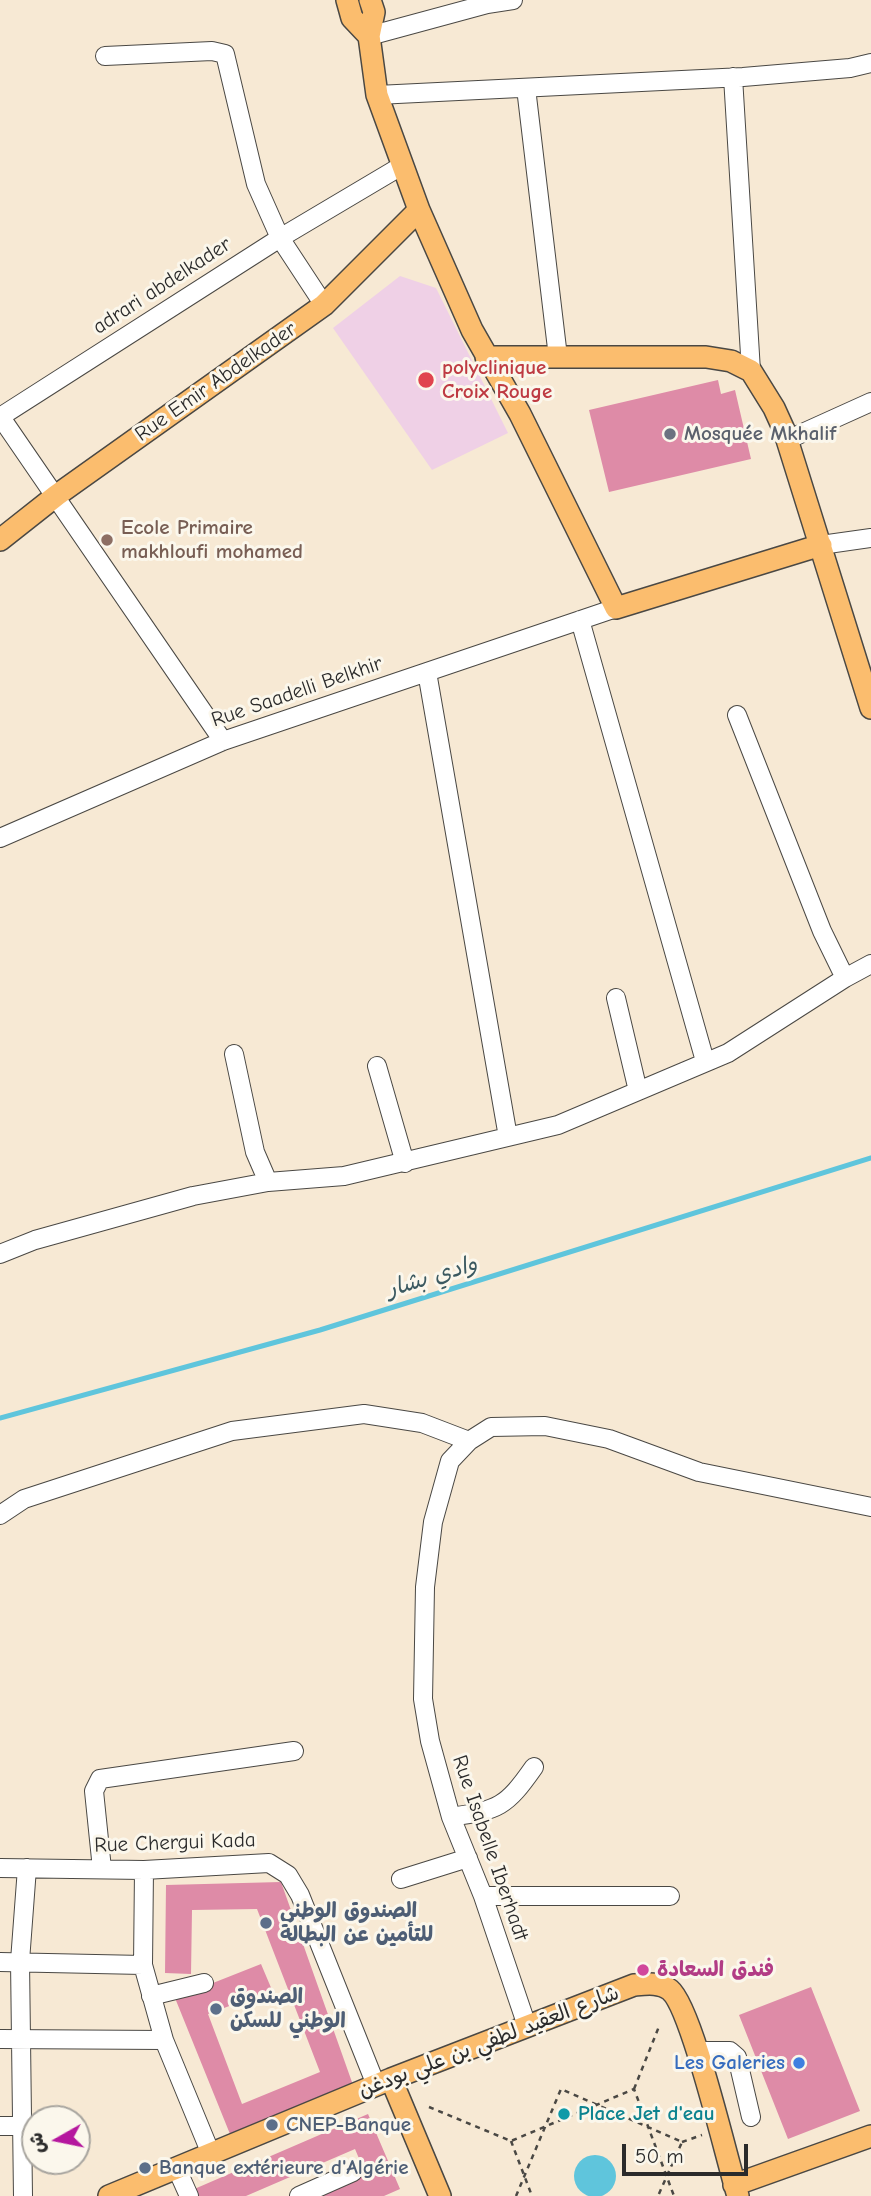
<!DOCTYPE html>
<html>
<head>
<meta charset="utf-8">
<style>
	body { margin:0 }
	#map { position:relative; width:871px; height:2196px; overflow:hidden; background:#f7e9d4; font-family:"Comic Neue","Playpen Sans Arabic",sans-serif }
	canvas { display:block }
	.north { position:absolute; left:21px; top:2105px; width:70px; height:70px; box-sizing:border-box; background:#fbf7ec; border:2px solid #a8a59f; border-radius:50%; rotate:261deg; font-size:19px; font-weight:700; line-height:28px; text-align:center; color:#2b2b2b }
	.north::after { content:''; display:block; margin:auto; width:24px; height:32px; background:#b5179e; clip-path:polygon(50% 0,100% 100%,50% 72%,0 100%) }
	.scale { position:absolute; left:622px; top:2144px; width:126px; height:32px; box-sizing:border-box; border:4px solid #2b2b2b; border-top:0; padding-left:9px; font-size:21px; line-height:24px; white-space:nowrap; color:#2b2b2b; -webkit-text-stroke:5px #fbf7ec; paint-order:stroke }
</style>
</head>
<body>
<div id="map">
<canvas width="871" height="2196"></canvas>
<div class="north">ش</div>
<div class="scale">50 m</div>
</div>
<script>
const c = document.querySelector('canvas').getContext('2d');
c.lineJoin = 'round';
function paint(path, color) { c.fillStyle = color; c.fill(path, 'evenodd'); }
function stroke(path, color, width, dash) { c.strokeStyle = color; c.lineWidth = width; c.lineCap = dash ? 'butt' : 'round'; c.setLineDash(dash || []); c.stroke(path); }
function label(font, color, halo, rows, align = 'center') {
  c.font = font + ' "Comic Neue","Playpen Sans Arabic",sans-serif'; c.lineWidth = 6; c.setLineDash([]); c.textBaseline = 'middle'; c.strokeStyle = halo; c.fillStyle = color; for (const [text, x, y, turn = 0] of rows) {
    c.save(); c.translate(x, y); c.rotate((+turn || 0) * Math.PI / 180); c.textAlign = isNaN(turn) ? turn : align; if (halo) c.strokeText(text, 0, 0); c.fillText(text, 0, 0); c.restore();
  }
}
paint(new Path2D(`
	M400,276L436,288L508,433L432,470L333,328Z`), '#efd0e6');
paint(new Path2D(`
	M574 2176a21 21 0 1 1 42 0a21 21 0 1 1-42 0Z`), '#5fc5dc');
stroke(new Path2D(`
	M0,1418L320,1330L871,1158`), '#5fc5dc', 5);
paint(new Path2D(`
	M718,380L721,394L735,390L751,459L609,492L589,410Z
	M281,1882L353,2085L232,2139L175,1998L261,1964L272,1990L208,2014L242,2104L320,2072L257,1909L192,1910L191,1974L165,1973L166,1885Z
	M811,1987L860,2111L788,2139L739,2015Z
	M368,2114L400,2189L384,2196H316L366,2175L355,2149L246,2196H195L192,2190Z`), '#de8ba7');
const minor = new Path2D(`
	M369,36L487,4L513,0
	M105,56L212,51L225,54L256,184L280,238L403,165
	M733,77L751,371
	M526,88L558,357
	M377,95L743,77L850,68L871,63
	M0,416L223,741
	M0,417L280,238L324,305
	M787,440L871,402
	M821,545L871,538
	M580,620L705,1061
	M427,672L508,1137
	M737,715L822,931L845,978
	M0,838L223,741L616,608
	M616,998L638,1091
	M234,1054L255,1152L268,1182
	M377,1066L405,1163
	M0,1254L35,1240L193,1196L268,1182L344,1176L558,1125L728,1053L845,978L871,964
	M0,1515L24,1499L232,1431L364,1414L422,1423L469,1441
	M451,1817C499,1810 506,1807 534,1767
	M0,1868L144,1870L269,1863L288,1875L300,1895L376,2085
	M102,1869L94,1791L100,1779L294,1751
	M144,1870L143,1965L164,2040L211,2154
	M401,1879L468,1858
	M483,1896H670
	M0,1962L143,1965
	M151,1996L204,1983
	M527,2026L483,1896L451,1817L430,1741L423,1699L425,1587L433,1522L450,1461L469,1441L491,1427L545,1426L609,1439L699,1472L871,1507
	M0,2039L164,2040
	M697,2051H730L737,2057L751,2117
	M0,2126H20
	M176,2167L189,2196
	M23,2196L20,1961L27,1868
	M299,2196L353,2172`);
const major = new Path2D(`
	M347,0L352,18L369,36
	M370,0L374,12L369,36L377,95L419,210L472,330L520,414L616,608L821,545
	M486,357H706L731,361L751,371L774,408L784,430L871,708
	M0,540L57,495L324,305L419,210
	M391,2079L440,2196
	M734,2185L871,2136
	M109,2196L391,2079L634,1985C646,1984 660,1982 670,1990C692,2008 727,2161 738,2196`);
stroke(minor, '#4a4844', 20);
stroke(major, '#4a4844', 24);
stroke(new Path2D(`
	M634,2089L660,2024
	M429,2107L511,2141L634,2089L674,2196
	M511,2141L532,2196
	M682,2142L702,2135
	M516,2196L561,2089L682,2142L658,2196`), '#4a4844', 2.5, [5, 5]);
stroke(minor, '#fff', 18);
stroke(major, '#fbbd6e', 21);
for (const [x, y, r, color] of [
	[426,380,9,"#e0444e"],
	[670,434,7,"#6b7280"],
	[107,540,7,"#8d6e63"],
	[266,1923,7,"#5c6f8a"],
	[643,1970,7,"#d1479c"],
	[216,2009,7,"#5c6f8a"],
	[799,2063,7,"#3f7fe0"],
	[564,2114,7,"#0f9aa8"],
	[272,2125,7,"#5c6f8a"],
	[145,2168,7,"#5c6f8a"]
]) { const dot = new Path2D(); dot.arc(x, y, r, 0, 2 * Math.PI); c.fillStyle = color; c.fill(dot); stroke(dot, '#fbf7ec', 2.5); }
label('21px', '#2b2b2b', '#fbf7ec', [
	["adrari abdelkader",162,286,-33],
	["Rue Emir Abdelkader",216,382,-35],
	["Rue Saadelli Belkhir",297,692,-19],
	["Rue Chergui Kada",175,1843,-2],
	["Rue Isabelle Iberhadt",490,1848,71],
	["شارع العقيد لطفي بن علي بودغن",489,2042,-21]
]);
label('bold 21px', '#be3a42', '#fbf7ec', [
	["polyclinique",442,368],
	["Croix Rouge",442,392]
], 'left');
label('bold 21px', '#5b616d', '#fbf7ec', [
	["Mosquée Mkhalif",684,434]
], 'left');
label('bold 21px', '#785e54', '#fbf7ec', [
	["Ecole Primaire",121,528],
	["makhloufi mohamed",121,552]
], 'left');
label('bold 21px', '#4e5e75', '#fbf7ec', [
	["الصندوق الوطني",280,1911],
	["للتأمين عن البطالة",280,1935],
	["الصندوق",230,1997],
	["الوطني للسكن",230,2021],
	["CNEP-Banque",286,2125],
	["Banque extérieure d'Algérie",159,2168]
], 'left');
label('bold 21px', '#b23c85', '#fbf7ec', [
	["فندق السعادة",657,1970]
], 'left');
label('bold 21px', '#366cbe', '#fbf7ec', [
	["Les Galeries",785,2063]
], 'right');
label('bold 21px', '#0d838f', '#fbf7ec', [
	["Place Jet d'eau",578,2114]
], 'left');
label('italic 23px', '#3b5960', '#fbf7ec', [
	["وادي بشار",432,1277,-17]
]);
</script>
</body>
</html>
